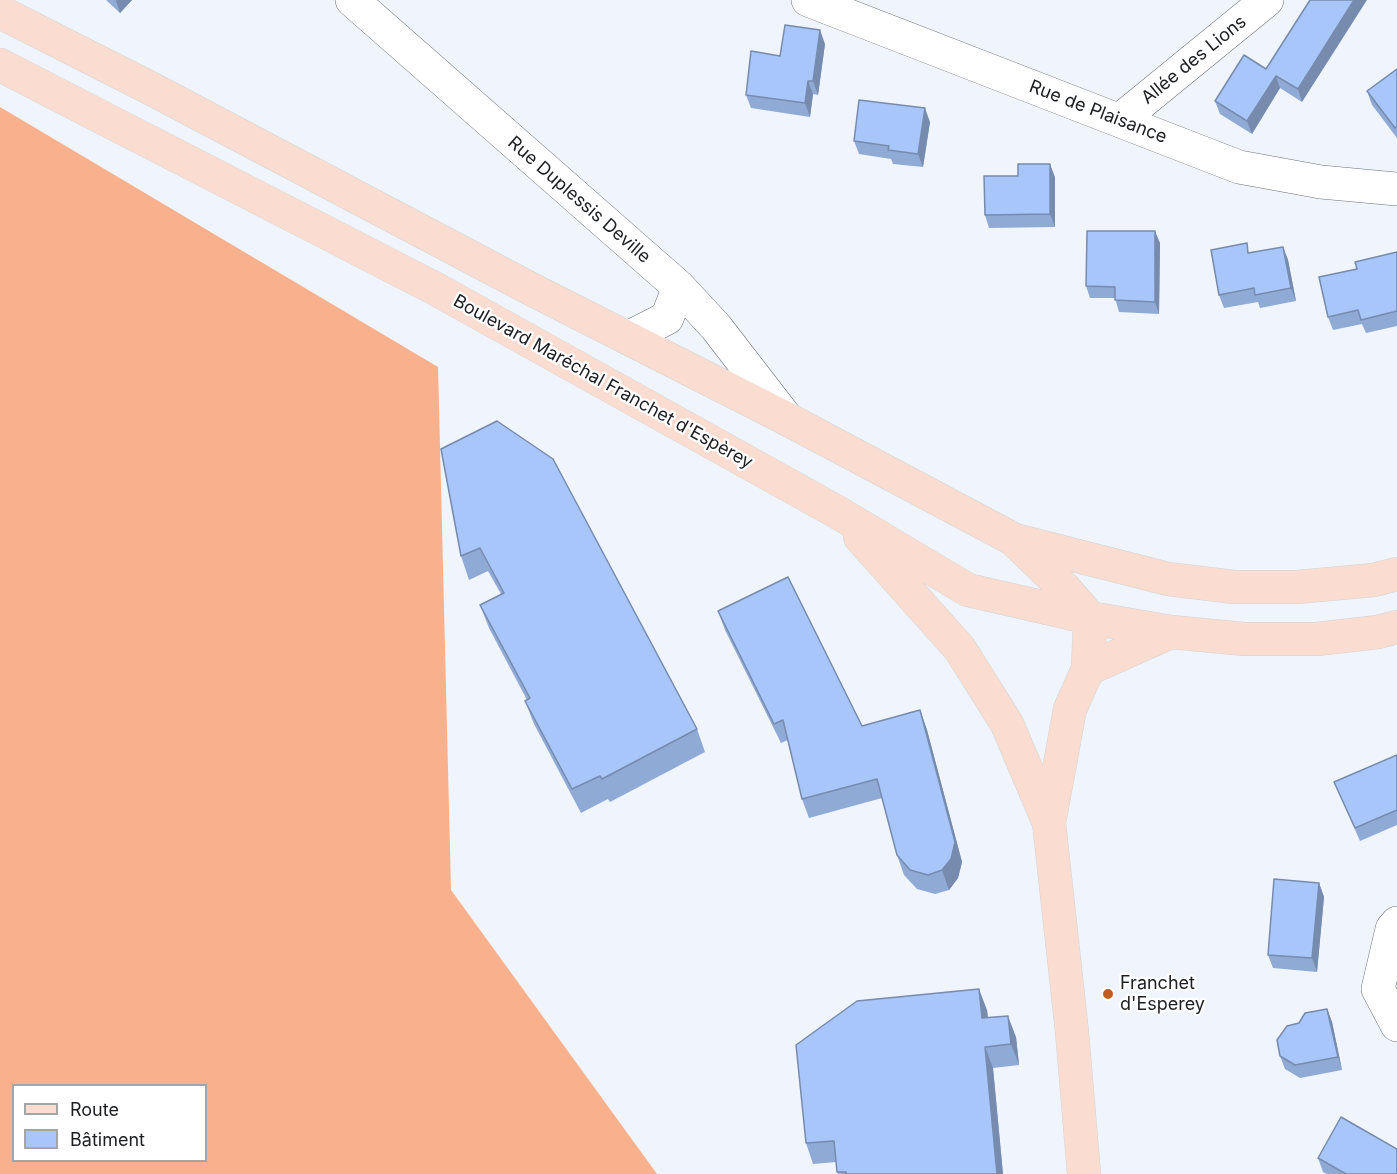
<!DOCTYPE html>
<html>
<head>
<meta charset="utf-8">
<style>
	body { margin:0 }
	#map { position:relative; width:1397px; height:1174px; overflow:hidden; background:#eff4fd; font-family:Inter,sans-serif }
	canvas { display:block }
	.legend { position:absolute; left:12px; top:1084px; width:195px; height:78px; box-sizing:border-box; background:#fff; border:2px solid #a4a5a6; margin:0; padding:8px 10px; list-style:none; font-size:18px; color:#1c1e21 }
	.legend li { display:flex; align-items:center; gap:12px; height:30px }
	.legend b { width:30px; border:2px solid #a4a5a6 }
</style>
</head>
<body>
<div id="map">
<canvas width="1397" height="1174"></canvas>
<ul class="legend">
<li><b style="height:8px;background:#faddd0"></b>Route</li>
<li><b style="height:16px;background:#a8c6f9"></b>Bâtiment</li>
</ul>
</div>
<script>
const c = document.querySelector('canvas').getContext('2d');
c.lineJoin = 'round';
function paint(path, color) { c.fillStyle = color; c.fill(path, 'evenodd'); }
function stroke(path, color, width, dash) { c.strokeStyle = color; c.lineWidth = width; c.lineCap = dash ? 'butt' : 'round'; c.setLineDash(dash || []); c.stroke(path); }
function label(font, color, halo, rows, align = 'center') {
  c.font = font + ' Inter,sans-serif'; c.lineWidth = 4.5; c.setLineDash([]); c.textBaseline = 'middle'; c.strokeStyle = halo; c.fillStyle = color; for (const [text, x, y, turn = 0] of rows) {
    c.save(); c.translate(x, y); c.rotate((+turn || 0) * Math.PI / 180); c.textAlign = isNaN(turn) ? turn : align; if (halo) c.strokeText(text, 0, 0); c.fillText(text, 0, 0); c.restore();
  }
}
paint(new Path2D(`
	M0,107L438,367L451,890L657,1174H0ZM14,1086H206V1160H14Z`), '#f9b08c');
const minor = new Path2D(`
	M352,0L679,287L716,327L787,419
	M808,0L1239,167L1321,182L1397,189
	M1120,120L1267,0
	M628,338L667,318L679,287
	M1397,923L1392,929L1378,989L1397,1025`);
const major = new Path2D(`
	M0,12L152,89L531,289L787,419L1015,540L1168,579L1234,587H1297L1374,580L1397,574
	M0,65L434,288L837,512L968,590L1090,618L1171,632L1244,639H1317L1378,632L1397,627
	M860,537L960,649L1007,724L1049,823
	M1016,542L1064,588L1090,618L1088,669L1070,709L1049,823L1072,1032L1084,1174
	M1088,669L1171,632`);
stroke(minor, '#6d7279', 34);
stroke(major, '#d2d2d3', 34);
stroke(minor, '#fff', 33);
stroke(major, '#faddd0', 33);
paint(new Path2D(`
	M106,0H132L120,13Z
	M1310,0L1302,102L1280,88L1252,134L1220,114L1215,101L1266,69Z
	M825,44L818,95L813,94L810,117L751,108L746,95L780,56Z
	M1397,69V138L1372,105L1367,91Z
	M930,122L923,167L893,164L891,159L859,154L854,141Z
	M1018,176L1055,177V227L989,228L985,215Z
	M1160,243L1159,314L1119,312L1115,298H1090L1086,286Z
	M1283,247L1288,260L1296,301L1260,308L1258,302L1224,308L1219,295Z
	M1397,252V326L1366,333L1362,324L1333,330L1328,317L1357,269Z
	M441,449L697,729L705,752L610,802L608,799L581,813L534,724L525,701L527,700L489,628L480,605L501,594L488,571L469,580L461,556Z
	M718,611L862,726L920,710L927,730L962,862L958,878L949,890L935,894L917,889L904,875L897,855L882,798L809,818L802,799L788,740L781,743L725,630Z
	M1397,755V825L1360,841L1334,782Z
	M1319,883L1324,897L1317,972L1273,968L1268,955Z
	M1327,1009L1332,1022L1342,1070L1300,1078L1285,1069L1280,1056L1299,1023Z
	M987,1010L988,1018L1016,1037L1019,1065L993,1068L1003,1174H838L836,1162L813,1164L806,1143Z
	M1318,1158L1397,1174H1327L1323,1172Z`), '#90aad6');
paint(new Path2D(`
	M116,0H132L120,13Z
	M1354,0H1367L1302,102L1298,89Z
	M820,30L825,44L818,95L813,81Z
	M1276,76L1280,88L1252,134L1247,121Z
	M808,81L813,94L810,117L805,103Z
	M925,108L930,122L923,167L918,154Z
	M1050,164L1055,177V227L1050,214Z
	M1155,231L1160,243L1159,314L1155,302Z
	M1283,247L1288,260L1296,301L1291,288Z
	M920,710L927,730L962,862L958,878L949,890L942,870Z
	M1319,883L1324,897L1317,972L1312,958Z
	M979,989L987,1010L990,1039L982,1018Z
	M1327,1009L1332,1022L1342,1070L1338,1057Z
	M1008,1016L1016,1037L1019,1065L1011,1044Z
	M985,1047L993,1068L1003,1174H997Z`), '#768bae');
const building = new Path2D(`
	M1310,0H1354L1298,89L1276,76L1247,121L1215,101L1244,55L1266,69Z
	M785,25L820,30L813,81H808L805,103L746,95L751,51L780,56Z
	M1397,69V126L1395,128L1367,91Z
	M859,100L925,108L918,154L888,150L889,146L854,141Z
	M1018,164H1050V214L985,215L984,176H1018Z
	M1087,231H1155V302L1115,300V287L1086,286Z
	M1247,243L1248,253L1283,247L1291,288L1255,295L1254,288L1219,295L1211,250Z
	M1397,252V311L1361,320L1358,310L1328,317L1319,277L1357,269L1355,262Z
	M497,421L553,459L697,729L602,779L600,776L572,789L525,701L530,698L480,605L504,593L480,548L461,556L441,449Z
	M788,577L862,726L920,710L955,842L951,859L942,870L928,875L910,870L897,855L877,779L802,799L783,720L774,724L718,611Z
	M1397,755V810L1355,828L1334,782Z
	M1274,879L1319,883L1312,958L1268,955Z
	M979,989L982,1018L1008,1016L1011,1044L985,1047L997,1174H846V1172H837L834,1141L806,1143L796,1045L857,1001Z
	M1327,1009L1338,1057L1295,1065L1280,1056L1277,1040L1287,1026L1299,1023L1305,1013Z
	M1341,1117L1397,1149V1174H1346L1318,1158Z`);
paint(building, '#a8c6f9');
stroke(building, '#768bae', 1.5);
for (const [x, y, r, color] of [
	[1108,994,6,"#bf5c22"]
]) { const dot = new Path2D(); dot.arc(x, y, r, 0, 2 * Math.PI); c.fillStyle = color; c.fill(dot); stroke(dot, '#fff', 2); }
label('18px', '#1c1e21', '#fff', [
	["Allée des Lions",1194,60,-39],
	["Rue de Plaisance",1098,112,21],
	["Rue Duplessis Deville",579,200,41],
	["Boulevard Maréchal Franchet d'Espèrey",603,382,29]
]);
label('18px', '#1c1e21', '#fff', [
	["Franchet",1120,984],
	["d'Esperey",1120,1005]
], 'left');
</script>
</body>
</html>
